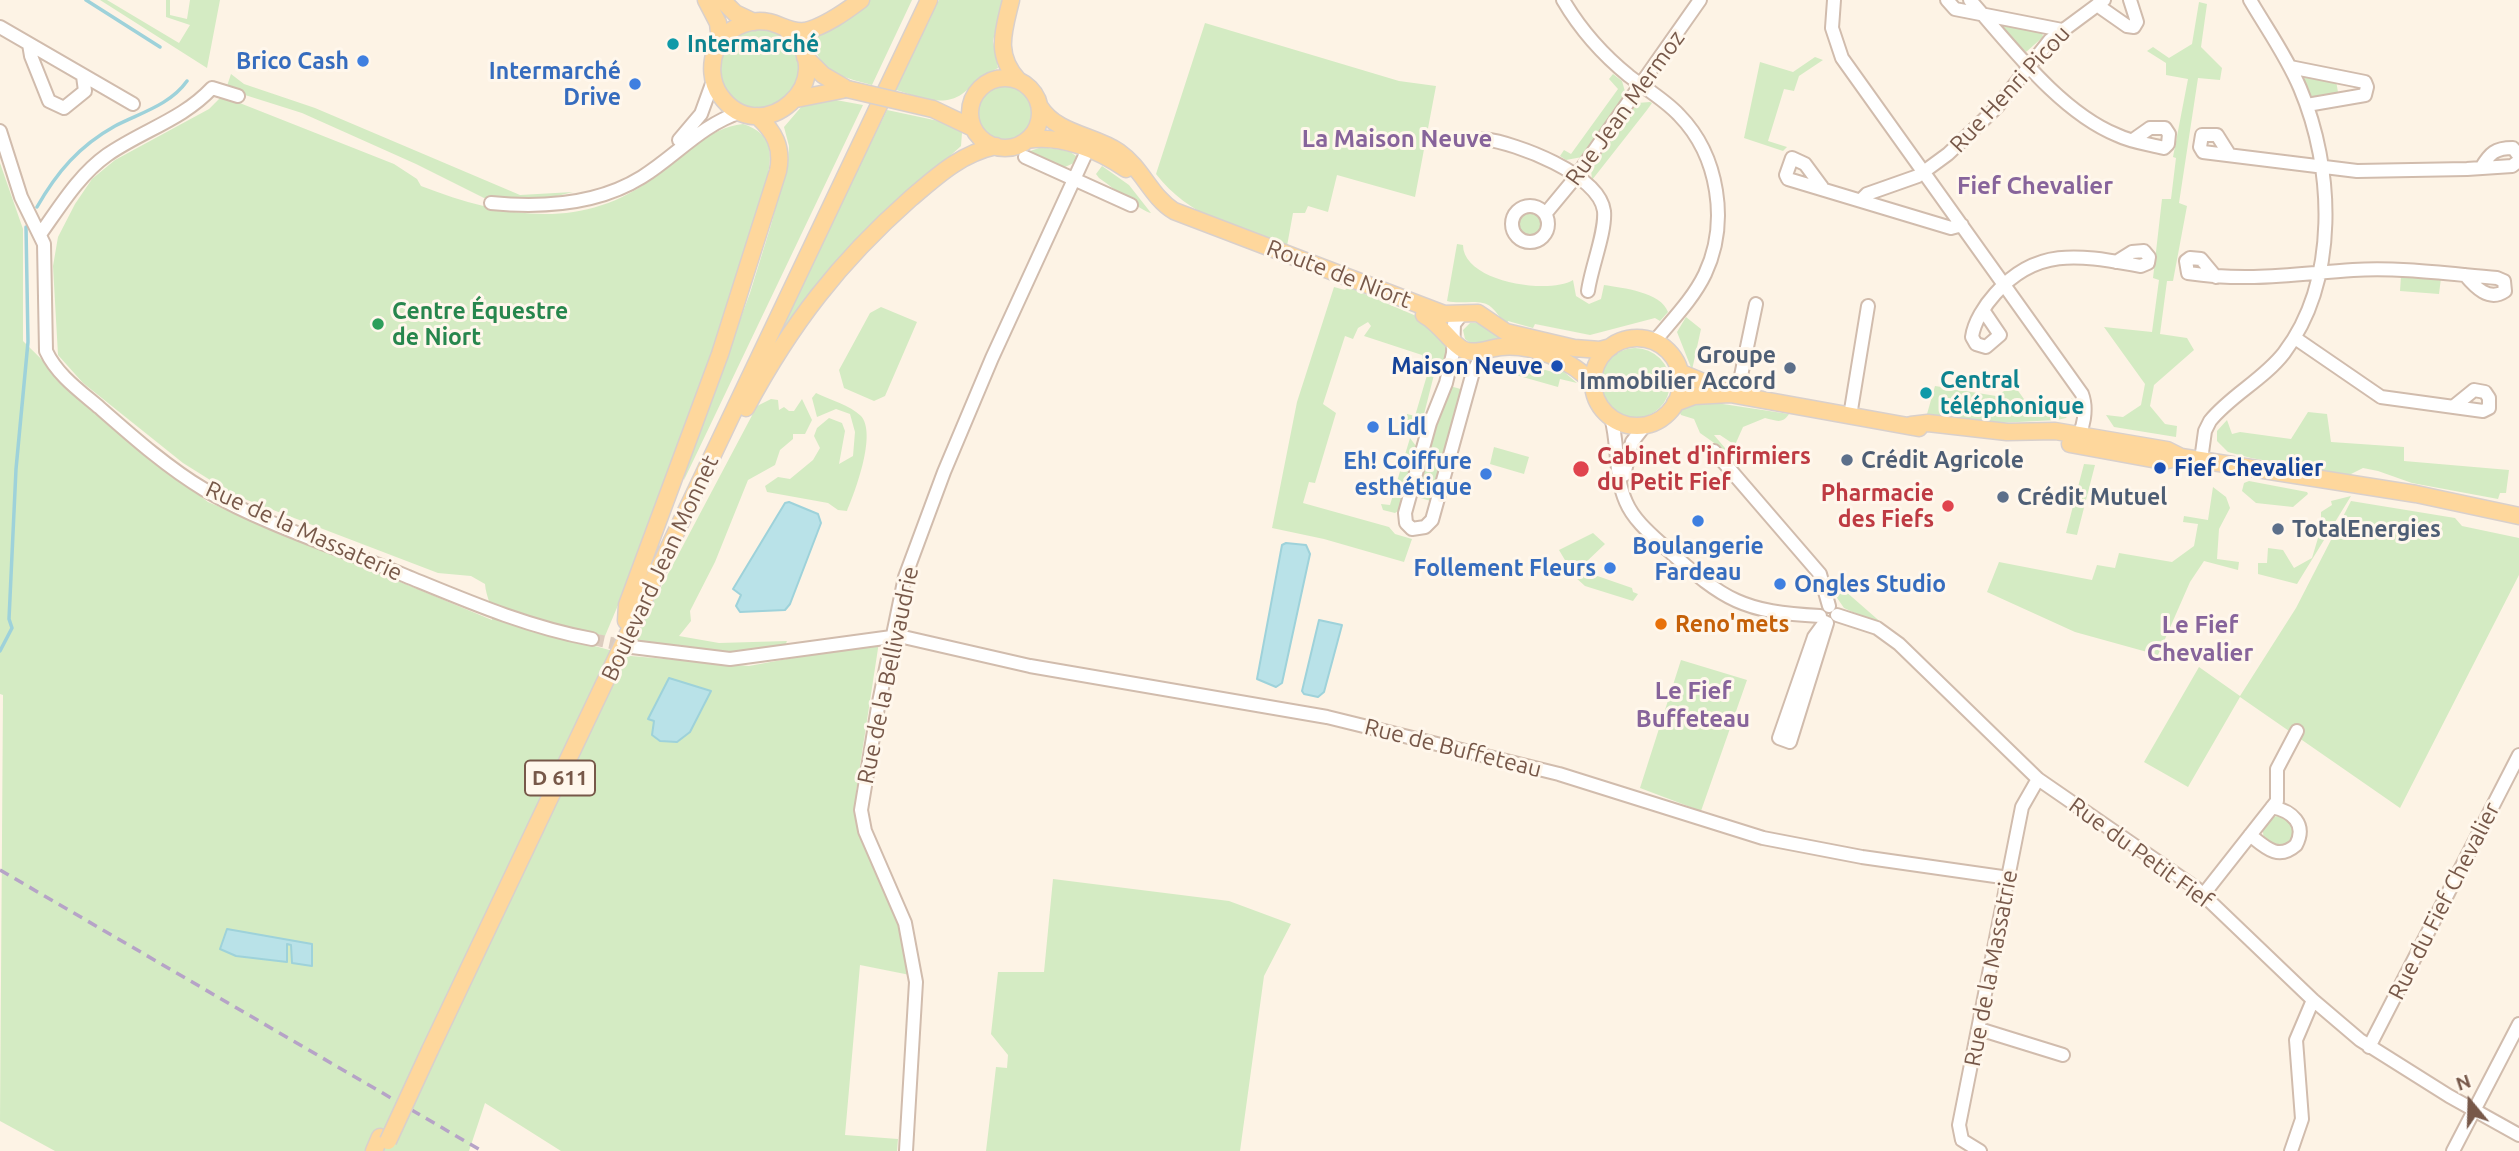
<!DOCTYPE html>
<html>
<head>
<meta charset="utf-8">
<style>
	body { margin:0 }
	#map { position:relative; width:2519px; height:1151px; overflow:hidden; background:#fdf3e5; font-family:Ubuntu,sans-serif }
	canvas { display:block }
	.north { position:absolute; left:2435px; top:1067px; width:70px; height:70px; -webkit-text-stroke:5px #fff7ec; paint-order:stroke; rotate:341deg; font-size:19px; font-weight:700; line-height:28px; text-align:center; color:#775849 }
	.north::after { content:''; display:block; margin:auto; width:24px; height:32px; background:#775849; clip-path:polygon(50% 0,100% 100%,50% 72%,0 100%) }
</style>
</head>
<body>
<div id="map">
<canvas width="2519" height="1151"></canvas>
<div class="north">N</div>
</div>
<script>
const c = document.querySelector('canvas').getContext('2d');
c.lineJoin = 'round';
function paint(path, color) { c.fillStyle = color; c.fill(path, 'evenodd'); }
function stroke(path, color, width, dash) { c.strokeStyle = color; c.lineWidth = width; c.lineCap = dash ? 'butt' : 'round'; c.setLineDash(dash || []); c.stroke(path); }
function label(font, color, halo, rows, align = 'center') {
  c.font = font + ' Ubuntu,sans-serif'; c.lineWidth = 6; c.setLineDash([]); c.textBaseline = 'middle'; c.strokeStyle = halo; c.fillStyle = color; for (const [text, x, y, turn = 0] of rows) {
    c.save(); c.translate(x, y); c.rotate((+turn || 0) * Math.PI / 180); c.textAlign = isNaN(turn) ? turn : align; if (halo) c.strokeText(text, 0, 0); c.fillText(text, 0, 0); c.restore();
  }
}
paint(new Path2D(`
	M100,0H107L179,43L190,25L166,17V0H170V15L187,19L190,0H220L207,68Z
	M869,0H912L872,85C837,76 821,72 809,36Z
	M939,0H1003L993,41L998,68C983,75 975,85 962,94C942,108 916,96 896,90Z
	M2199,2L2207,4L2201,47L2222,68L2220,80L2198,78L2179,203L2187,206L2173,281H2167L2160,334L2187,338L2194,350L2154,385L2150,406L2165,424L2177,426L2176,437L2114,427L2106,415L2123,417L2141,405L2145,384L2104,327L2152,332L2159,280L2153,278L2162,199H2171L2176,158L2173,157L2188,79L2166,75V63L2147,51L2153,47L2169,58L2192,44Z
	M1205,23L1399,81L1436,86L1415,197L1337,175L1328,212L1308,206L1305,213H1293L1287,246C1238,230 1188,216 1156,174Z
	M2003,24L2042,31L2043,37L2026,52L2001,27Z
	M720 68a40 40 0 1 1 80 0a40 40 0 1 1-80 0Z
	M1815,57L1823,60L1799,76L1794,91L1784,89L1768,141L1787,147L1783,151L1744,138L1760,62L1793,72Z
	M231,74L244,84L315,108L520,195L573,192L549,198H484L416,164L302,113L226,89Z
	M1613,74L1622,81L1626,95L1582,157L1566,160L1560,156L1564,150L1571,154L1618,89L1609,79Z
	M2306,76L2336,81L2338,92L2313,99L2303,80Z
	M977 114a28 28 0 1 1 56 0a28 28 0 1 1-56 0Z
	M222,96L394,164L417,179L421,186C502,217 582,233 656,176C683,156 708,128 743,124C772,133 773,153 767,179L670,482L605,636L582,631L584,643L631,656L749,666L879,642L856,792V820L895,913L910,975L860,965L845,1135L898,1139L897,1151H561L485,1103L469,1151H55L0,1121L3,695L0,694V163L23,229V341L110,427L208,502L492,620C493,606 486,598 485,584L471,576L438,573L234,495L183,463L83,383L58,355L53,266L58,237L75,204L92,179L115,160L209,109Z
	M825,98L863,105L684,480L685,468L750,293L771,225L788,161L789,146L784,127L802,106Z
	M1650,102L1652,103L1647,110L1592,180L1591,170L1595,161L1637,103Z
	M887,110L948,123L962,133L961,146L862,236L764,362Z
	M1042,147L1069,151L1076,156V162L1065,167L1027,152Z
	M1102,166L1129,185L1151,213C1142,212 1111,186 1099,178L1096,174Z
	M1516 224a14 14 0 1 1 28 0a14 14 0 1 1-28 0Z
	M1457,244L1463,245C1463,282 1549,295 1573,280L1576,296L1589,304L1601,299L1604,285C1623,288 1661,292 1668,312L1660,321L1655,318L1590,335L1535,324L1533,328L1508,321L1507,324C1500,319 1497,312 1491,307C1481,298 1461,305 1447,301Z
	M2401,276L2441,278L2439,294L2400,291Z
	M1334,287L1345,290L1348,287L1421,318L1450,348L1443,378L1439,377L1440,367H1436L1422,422L1405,420L1407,414L1415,416L1430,365L1423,363L1422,355L1364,336L1371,326L1368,322L1358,328L1353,339L1345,336L1323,404L1336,413L1315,483L1309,482L1303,503L1389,527L1395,534L1412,539L1404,562L1324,539L1272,528L1297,402Z
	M881,307L917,322L885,396L874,401L844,388L839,370L870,313Z
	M1686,317L1701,329L1692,370L1677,332Z
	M1470,323H1476L1531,344L1469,342L1465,339L1463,330Z
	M1600 383a35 35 0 1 1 70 0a35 35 0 1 1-70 0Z
	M1509,364H1524L1560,374L1563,371L1577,383L1560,379L1558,387L1498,370Z
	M2014,385L2026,402L2059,407L2072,398L2073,408L2066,418L2057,420L1998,423L1927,414L1935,386L1996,396Z
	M1450,386L1464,390L1434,502L1414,496L1434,426Z
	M816,393C830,400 850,405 861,416C877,434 855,492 847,511L838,510L828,503L767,492L765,486L778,477L790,479L813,460L820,448L814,436L817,428L829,418L842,423L845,431L839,464L853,456L855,432L850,414L836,409L817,417L812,398Z
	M771,399L778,400L779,410L784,407L789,411H794L802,399L812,420L805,434H793V439L780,450L775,465L748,480L715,562L690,611L691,621L679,636L719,643L787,641L783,650L719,655L632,642L757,406Z
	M1703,401L1789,414C1782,425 1775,420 1765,418L1743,427L1735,445L1720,435H1714L1730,454L1700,433L1694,419L1681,415L1679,411L1685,404Z
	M2308,412L2327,414L2331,442L2404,447V461L2509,470L2506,493H2500L2498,499L2412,483L2378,471L2363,468L2349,475L2251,458L2228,452L2217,441V431L2227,420L2232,434L2240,432L2291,439Z
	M1410,438L1416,446L1398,511L1395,513L1383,510L1381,504L1390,505Z
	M1494,447L1529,457L1524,474L1490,464Z
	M2084,464L2095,465L2077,535L2066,533Z
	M2249,481L2307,492L2308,494L2293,507L2256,503L2242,491L2244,483Z
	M2213,487L2226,497L2230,508L2219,529L2217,559L2239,562L2238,570L2204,561L2190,582L2158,655L2075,632L1987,592L1999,562L2092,580L2097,565L2115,568L2119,553L2172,562L2194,546L2198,524L2183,522L2184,516L2208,520Z
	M2351,496L2297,584L2258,574V563H2267L2268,548L2283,550L2294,568L2312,558L2321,528V512L2332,505L2331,501Z
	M2351,501L2455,518L2462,526L2519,538V575L2400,808L2240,697L2188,787L2144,762L2199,667L2240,696L2296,608Z
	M1593,533L1605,544L1583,565V571L1632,588L1633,592L1638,594L1633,601L1585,586L1575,577L1559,550Z
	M1836,583L1884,625L1883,626L1844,608L1829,586Z
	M1681,660L1747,680L1701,811L1640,788Z
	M2263 832a16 16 0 1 1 32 0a16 16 0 1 1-32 0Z
	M1053,879L1229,901L1291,924L1264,976L1240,1151H986L996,1067L1007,1068L1008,1055L991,1034L998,972H1044Z`), '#d4ebc3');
const water = new Path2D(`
	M789,502L818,514L821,523L790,604L785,610L740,612L736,606L741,595L733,589L785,503Z
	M1286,543L1306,545L1310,554L1282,683L1276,687L1257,679L1282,545Z
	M1319,620L1342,625L1324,692L1318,697L1304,694L1302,691Z
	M669,678L711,691L690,732L677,742L660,741L652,735L654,721L648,719Z
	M227,929L312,944V966L292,963L291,945L287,944V962L236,956L220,949Z`);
paint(water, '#b9e2e8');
stroke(water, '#9ed2da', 2);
stroke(new Path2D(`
	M86,0L160,47
	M37,207C57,172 79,146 115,126C140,113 170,105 187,81
	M0,651L12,628L9,619L16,469L28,342L26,227`), '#9ed2da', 3.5);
stroke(new Path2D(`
	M592,639L630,647`), '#dcccbe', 12, [12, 6]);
const minor = new Path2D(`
	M1563,0C1580,29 1603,55 1629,76C1646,89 1665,100 1679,115C1719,156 1729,223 1705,274C1693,299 1672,320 1654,342
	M1834,0L1832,28L1842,58L2082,394C2087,407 2085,432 2073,441
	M1947,0L1955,9L2062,30
	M1970,0C2010,45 2060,112 2117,135C2131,142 2148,144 2164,148L2168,144L2169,134L2165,128H2150L2133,140
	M2097,5L2127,26L2134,27L2137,22L2130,0
	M0,27L133,104
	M29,44L31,56L49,101L64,108L85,91L83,76
	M2290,67L2365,82L2367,87L2365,95L2307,105
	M0,131L21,197L44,244L46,351C57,375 80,391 100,408C133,437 168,468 205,490C268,526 340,548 406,576C467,601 527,627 592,639
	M1484,139C1516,143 1599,174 1604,211C1606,232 1591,268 1588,291
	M679,140L701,114L713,81
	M2229,154L2217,135H2202L2200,147L2203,152L2357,171L2467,169L2512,166L2519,161
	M1025,157L1131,205
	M2481,168C2490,153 2495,148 2513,148L2519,156
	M1822,187L1805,164L1792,158L1786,175L1788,179L1951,228L1962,225
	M1861,200L1867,194L1918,176L1948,154L1997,107L2050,40L2104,0
	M491,203C542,208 597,205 642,177C677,155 701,125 741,112
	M1512 224a18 18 0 1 1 36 0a18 18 0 1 1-36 0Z
	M1546,213L1575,178L1700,0
	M41,233C61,205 79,175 107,155C143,130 182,120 212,88L238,96
	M2216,277L2201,259L2190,258L2186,261L2188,273C2249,282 2294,274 2353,270C2401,267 2449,274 2497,278L2504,281L2505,291C2489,302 2475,287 2465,275
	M1983,310L2000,335L1986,347L1976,344L1972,337C1974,322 1985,305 1995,294C2038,245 2083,256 2141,266L2148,263L2149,257L2144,251L2132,252L2116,262
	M1461,315L1454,324L1453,353L1446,383L1430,423L1405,513L1406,523L1412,529L1425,527L1432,520L1473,372L1484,351
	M2295,338L2381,397L2483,411L2489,408V398L2485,392L2474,390L2453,407
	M1737,395L1756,304
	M1850,416L1868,306
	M1611,417C1619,445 1614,475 1626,502C1634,521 1653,536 1668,550C1725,601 1743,612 1820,616
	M1714,451L1820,574L1829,606
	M2201,460L2205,431L2210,421C2231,395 2263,380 2284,353C2339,280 2334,168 2300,88C2287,57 2267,29 2250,0
	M1624,475L1632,442L1646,424
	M1837,615L1877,628L1899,644L2038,779L2196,888L2313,1000L2360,1040L2449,1096L2519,1135
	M1825,622L1814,637L1779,738L1790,742L1827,623
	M632,647L730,659L899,636L1030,666L1327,717L1559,774L1763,838L1862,857L2009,878
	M2250,835C2265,847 2278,861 2296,845C2307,824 2292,811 2272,807
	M2203,895L2277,801V769L2297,731
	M1979,1029L2063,1055
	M2369,1047L2519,755
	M906,1151L916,982L905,923L865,831L861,810L878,707L905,577L944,472L992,358L1088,149
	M1980,1151L1962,1140L1959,1125L2022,807L2038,779
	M2291,1151L2302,1119L2296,1040L2313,1000
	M2453,1151L2519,1024`);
const major = new Path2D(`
	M706,0L718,23L720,41
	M722,0L735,13L754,22
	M1011,0C1004,30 994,54 1018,80
	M787,30C846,79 760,153 720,95C711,82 710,64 716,49C724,29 748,18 769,22C782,25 791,33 805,31C824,27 845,12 861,0
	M805,57L823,75L847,89
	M970 113a35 35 0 1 1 70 0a35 35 0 1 1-70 0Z
	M796,99L847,89
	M1040,107C1057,134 1094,135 1119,152C1142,168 1151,197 1174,211L1444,314L1478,313L1506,332L1574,348L1600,350L1611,347
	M933,109L973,128
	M1027,140C1060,134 1099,150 1126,169
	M1424,315C1440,323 1452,345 1464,350C1476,355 1489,348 1501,347C1532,344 1573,360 1593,384
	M1593 382a44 44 0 1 1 88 0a44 44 0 1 1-88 0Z
	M1679,372L1725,391
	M1675,403L1694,396L1730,394L1919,428
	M746,408C791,324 839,262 910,199C937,176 960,154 996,146
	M1911,425L1928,423L2007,432L2055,431L2167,450L2181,457L2416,494L2519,516
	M2070,444L2163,461L2181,457
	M626,621L627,605L720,354L778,171C783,147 774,131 757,116
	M430,1050L929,0
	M374,1151L380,1137`);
stroke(minor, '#d1bcad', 16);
stroke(major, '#d9d0cc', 19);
stroke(minor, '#fff', 12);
stroke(major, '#fed79c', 16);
stroke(new Path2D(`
	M0,870L482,1151`), '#b6a3c7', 3.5, [10, 7]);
const majorBridge = new Path2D(`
	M847,89L933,109
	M388,1141L430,1050`);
stroke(majorBridge, '#d9d0cc', 19, []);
stroke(majorBridge, '#fed79c', 16);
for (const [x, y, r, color] of [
	[673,44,7,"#0f9aa8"],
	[363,61,7,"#3f7fe0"],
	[635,84,7,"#3f7fe0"],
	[378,324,7,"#2e9e5b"],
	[1557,366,7,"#1a4fb4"],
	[1790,368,7,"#5c6f8a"],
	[1926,393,7,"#0f9aa8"],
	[1373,427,7,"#3f7fe0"],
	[1847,460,7,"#5c6f8a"],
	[2160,468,7,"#1a4fb4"],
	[1581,469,9,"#e0444e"],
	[1486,474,7,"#3f7fe0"],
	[2003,497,7,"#5c6f8a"],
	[1948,506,7,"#e0444e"],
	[1698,521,7,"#3f7fe0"],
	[2278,529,7,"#5c6f8a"],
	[1610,568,7,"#3f7fe0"],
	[1780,584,7,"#3f7fe0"],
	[1661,624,7,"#e8710a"]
]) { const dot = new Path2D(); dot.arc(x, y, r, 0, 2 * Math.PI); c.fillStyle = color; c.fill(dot); stroke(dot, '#fff7ec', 2.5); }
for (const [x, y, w] of [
	[560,778,70]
]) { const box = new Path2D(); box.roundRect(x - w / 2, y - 17.5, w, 35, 5); c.fillStyle = '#fff7ec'; c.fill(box); stroke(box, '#775849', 2); }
label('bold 21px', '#775849', null, [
	["D 611",560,778]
]);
label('bold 23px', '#0d838f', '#fff7ec', [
	["Intermarché",687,44],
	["Central",1940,380],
	["téléphonique",1940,406]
], 'left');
label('bold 23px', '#366cbe', '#fff7ec', [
	["Brico Cash",349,61],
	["Intermarché",621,71],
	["Drive",621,97],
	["Lidl",1387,427,"left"],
	["Eh! Coiffure",1472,461],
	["esthétique",1472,487],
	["Boulangerie",1698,546,"center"],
	["Fardeau",1698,572,"center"],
	["Follement Fleurs",1596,568],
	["Ongles Studio",1794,584,"left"]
], 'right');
label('23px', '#775849', '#fff7ec', [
	["Rue Henri Picou",2010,89,-47],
	["Rue Jean Mermoz",1625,108,-54],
	["Route de Niort",1339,274,21],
	["Rue de la Massaterie",304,531,24],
	["Boulevard Jean Monnet",660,568,-65],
	["Rue de la Bellivaudrie",888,675,-78],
	["Rue de Buffeteau",1453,748,14],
	["Rue du Petit Fief",2141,853,36],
	["Rue du Fief Chevalier",2444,901,-63],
	["Rue de la Massatrie",1991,968,-79]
]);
label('bold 23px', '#27864d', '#fff7ec', [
	["Centre Équestre",392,311],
	["de Niort",392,337]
], 'left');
label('bold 23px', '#4e5e75', '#fff7ec', [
	["Groupe",1776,355,"right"],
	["Immobilier Accord",1776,381,"right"],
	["Crédit Agricole",1861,460],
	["Crédit Mutuel",2017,497],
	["TotalEnergies",2292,529]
], 'left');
label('bold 23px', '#164399', '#fff7ec', [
	["Maison Neuve",1543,366],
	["Fief Chevalier",2174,468,"left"]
], 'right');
label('bold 23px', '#be3a42', '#fff7ec', [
	["Cabinet d'infirmiers",1597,456],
	["du Petit Fief",1597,482],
	["Pharmacie",1934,493,"right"],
	["des Fiefs",1934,519,"right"]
], 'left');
label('bold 23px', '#c56008', '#fff7ec', [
	["Reno'mets",1675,624]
], 'left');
label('bold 24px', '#87649b', '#fff7ec', [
	["La Maison Neuve",1397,139],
	["Fief Chevalier",2035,186],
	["Le Fief",2200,625],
	["Chevalier",2200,653],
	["Le Fief",1693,691],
	["Buffeteau",1693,719]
]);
</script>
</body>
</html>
